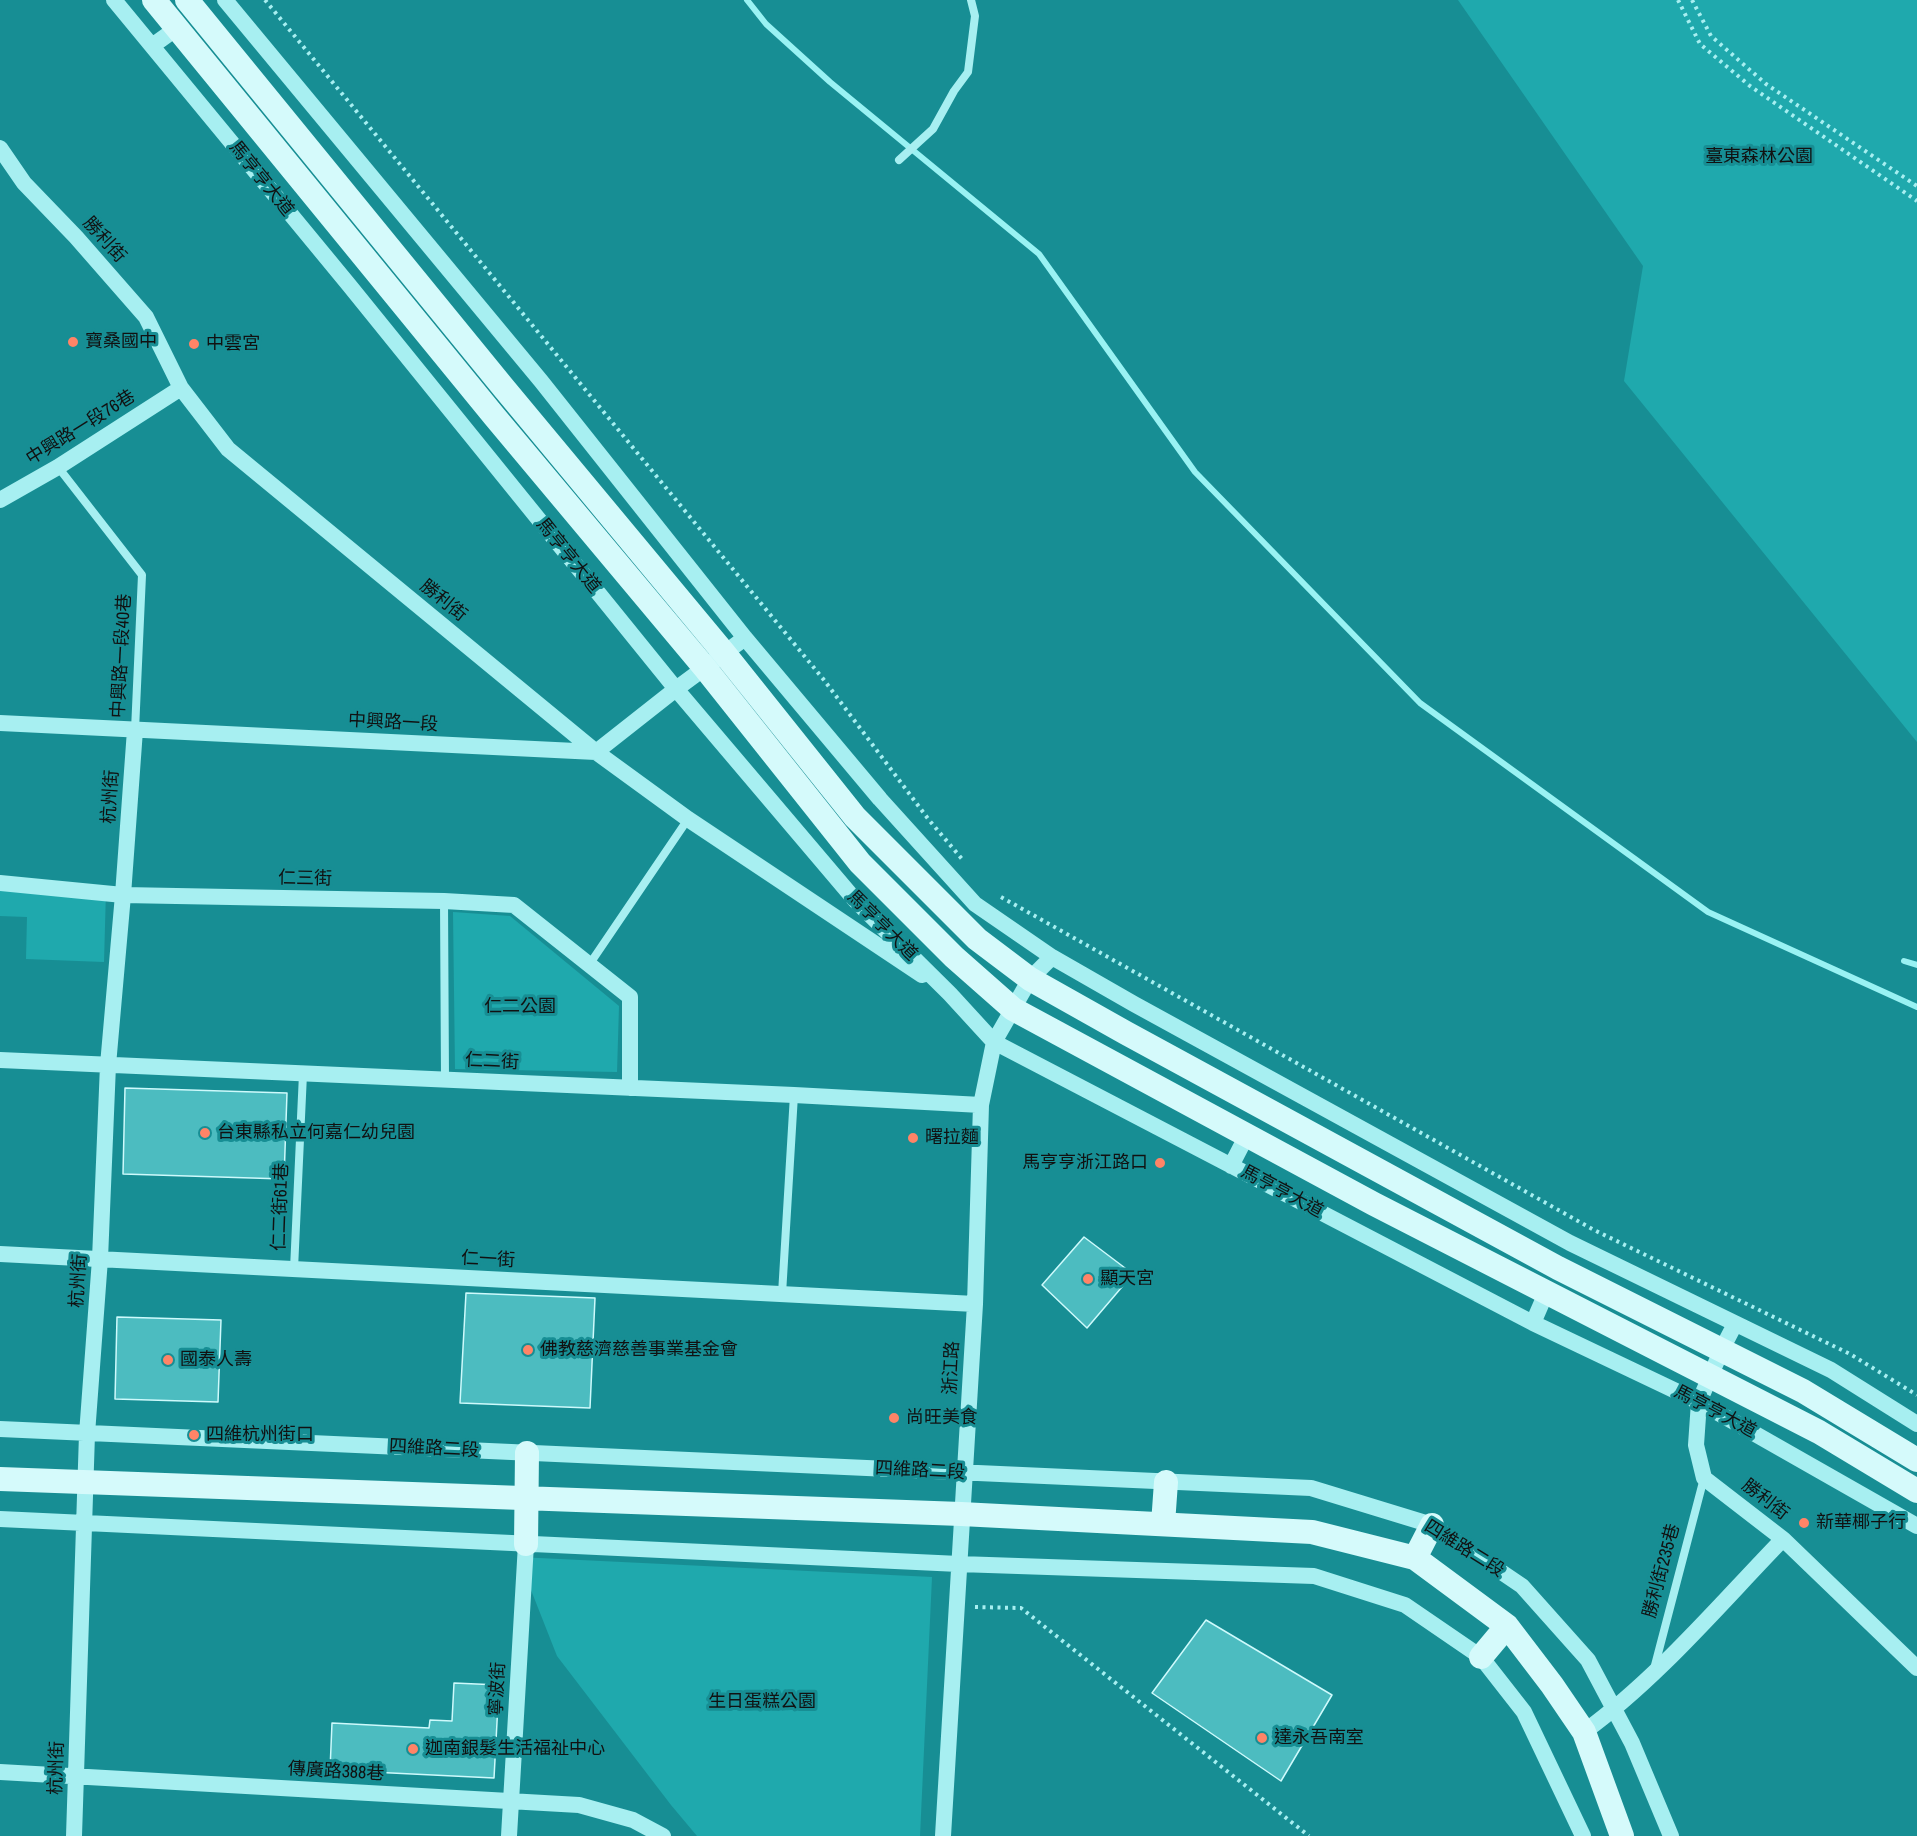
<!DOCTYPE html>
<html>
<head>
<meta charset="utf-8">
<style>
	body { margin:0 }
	canvas { display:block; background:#178e94 }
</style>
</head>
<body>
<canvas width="1917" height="1836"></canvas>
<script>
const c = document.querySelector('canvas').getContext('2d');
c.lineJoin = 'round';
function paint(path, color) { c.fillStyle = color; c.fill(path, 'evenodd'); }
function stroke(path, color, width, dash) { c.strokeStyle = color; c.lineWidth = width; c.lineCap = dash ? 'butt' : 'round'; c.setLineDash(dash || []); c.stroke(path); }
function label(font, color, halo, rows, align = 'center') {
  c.font = font + ' "Archivo Narrow","Noto Sans TC",sans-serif'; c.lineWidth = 6; c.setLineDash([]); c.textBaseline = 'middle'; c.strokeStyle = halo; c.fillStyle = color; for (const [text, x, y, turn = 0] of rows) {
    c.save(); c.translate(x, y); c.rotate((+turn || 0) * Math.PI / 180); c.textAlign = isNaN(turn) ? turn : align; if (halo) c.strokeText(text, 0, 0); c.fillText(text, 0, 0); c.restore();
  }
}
paint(new Path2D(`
	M1458,0H1917V742L1624,381L1643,266Z
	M0,887L106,890L104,962L26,959L27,917L0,916Z
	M453,912L510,916L619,1006L617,1072L455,1069Z
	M518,1557L932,1577L920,1836H697L671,1805L557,1656Z`), '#1fa9ad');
stroke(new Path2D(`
	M747,0L766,24L830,82L1039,254L1195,472L1420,703L1708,912L1917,1007
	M1904,961L1917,965`), '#99f2f3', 6);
const building = new Path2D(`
	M125,1088L287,1093L284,1179L123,1174Z
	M1084,1237L1133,1274L1087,1328L1042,1285Z
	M466,1293L595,1298L590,1408L460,1403Z
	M117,1317L221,1320L218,1402L115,1399Z
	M1206,1620L1332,1695L1281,1781L1152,1693Z
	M454,1683L499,1685L494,1778L330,1770L332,1723L429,1728L430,1720L452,1721Z`);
paint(building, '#4cbcc0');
stroke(building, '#cefafc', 1.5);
stroke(new Path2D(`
	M265,0L824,680L929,820L962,859
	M1678,0L1700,44L1750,86L1917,201
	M1692,0L1711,36L1766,84L1917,186
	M1001,897L1594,1230L1850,1354L1917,1395
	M975,1607L1021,1608L1309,1836`), '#a7eff1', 4, [3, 4.5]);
stroke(new Path2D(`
	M899,160L933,129L954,91L968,72L975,16L971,0
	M58,467L142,575L135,730
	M444,901L445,1080
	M589,965L688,819
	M294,1269L303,1074
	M782,1294L794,1095
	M1654,1669L1704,1478`), '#a7eff1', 8);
stroke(new Path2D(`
	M114,0L349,285L676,689L855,900L950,994L994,1042L1533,1323L1699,1402L1917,1526
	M225,0L541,381L745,638L880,799L975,904L1052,957L1134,1004L1570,1243L1831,1370L1917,1424
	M152,46L177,28
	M0,148L24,183L76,237L146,317L181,388L228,449L596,752L688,819L922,975
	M0,500L58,467L181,388
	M0,723L596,752L676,689L745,638
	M0,883L123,895L444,901L514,905L630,997V1088
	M0,1060L794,1095L981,1105
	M1231,1166L1247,1135
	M0,1254L975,1304
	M1533,1323L1546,1293
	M1735,1324L1722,1349L1699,1402L1696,1445L1704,1478L1783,1539L1917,1668
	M0,1429L1311,1488L1432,1525L1522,1586L1588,1660L1632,1743L1671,1836
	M0,1519L959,1564L1314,1576L1405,1605L1481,1657L1524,1712L1583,1836
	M1584,1732C1658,1678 1719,1605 1783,1539
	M0,1772L579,1805L633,1820L663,1836
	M74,1836L87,1434L100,1259L108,1065L123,895L135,730
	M509,1836L526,1544
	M943,1836L975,1304L981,1105L994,1042L1030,979L1052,957`), '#a7eff1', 16);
stroke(new Path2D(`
	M154,0L494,416L705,668L860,863L954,957L1013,1009L1374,1204L1819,1432L1917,1491
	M187,0L503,387L724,653L855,817L977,939L1030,979L1126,1033L1558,1268L1803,1391L1917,1460
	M0,1479L961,1514L1312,1532L1415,1558L1507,1626L1552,1685L1584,1732L1622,1836
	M1163,1524L1166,1482
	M526,1544L527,1453
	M1415,1558L1432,1525
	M1481,1657L1507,1626`), '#d5fafb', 24);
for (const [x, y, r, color] of [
	[73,342,6,"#ff8467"],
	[194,344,6,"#ff8467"],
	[205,1133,6,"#ff8467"],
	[913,1138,6,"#ff8467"],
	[1160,1163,6,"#ff8467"],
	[1088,1279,6,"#ff8467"],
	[528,1350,6,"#ff8467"],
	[168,1360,6,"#ff8467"],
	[894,1418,6,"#ff8467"],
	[194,1435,6,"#ff8467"],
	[1804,1523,6,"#ff8467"],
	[1262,1738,6,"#ff8467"],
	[413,1749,6,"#ff8467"]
]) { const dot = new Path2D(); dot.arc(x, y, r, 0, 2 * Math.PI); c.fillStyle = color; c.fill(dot); stroke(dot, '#178e94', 2); }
label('18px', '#111', '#178e94', [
	["臺東森林公園",1759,157],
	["仁二公園",520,1007],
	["生日蛋糕公園",762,1702]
]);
label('18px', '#111', '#178e94', [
	["馬亨亨大道",261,179,51],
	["勝利街",104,240,48],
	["中興路一段76巷",81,428,-32],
	["馬亨亨大道",568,556,51],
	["勝利街",443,601,39],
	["中興路一段40巷",122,656,-87],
	["中興路一段",393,723,3],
	["杭州街",111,797,-86],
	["仁三街",305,879,1],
	["馬亨亨大道",882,926,45],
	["仁二街",492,1062,3],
	["馬亨亨大道",1282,1192,28],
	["仁二街61巷",281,1207,-88],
	["仁一街",488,1260,3],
	["杭州街",79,1281,-86],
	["浙江路",952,1368,-87],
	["馬亨亨大道",1715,1412,28],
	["四維路二段",434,1449,3],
	["四維路二段",920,1471,3],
	["勝利街",1765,1500,38],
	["四維路二段",1464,1549,32],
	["勝利街235巷",1662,1571,-75],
	["寧波街",498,1689,-87],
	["杭州街",57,1768,-88],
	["傳廣路388巷",336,1772,3]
]);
label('18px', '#111', '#178e94', [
	["寶桑國中",85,342],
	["中雲宮",206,344],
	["台東縣私立何嘉仁幼兒園",217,1133],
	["曙拉麵",925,1138],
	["馬亨亨浙江路口",1148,1163,"right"],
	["顯天宮",1100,1279],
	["佛教慈濟慈善事業基金會",540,1350],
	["國泰人壽",180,1360],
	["尚旺美食",906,1418],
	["四維杭州街口",206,1435],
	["新華椰子行",1816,1523],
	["達永吾南室",1274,1738],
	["迦南銀髮生活福祉中心",425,1749]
], 'left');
</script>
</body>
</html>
